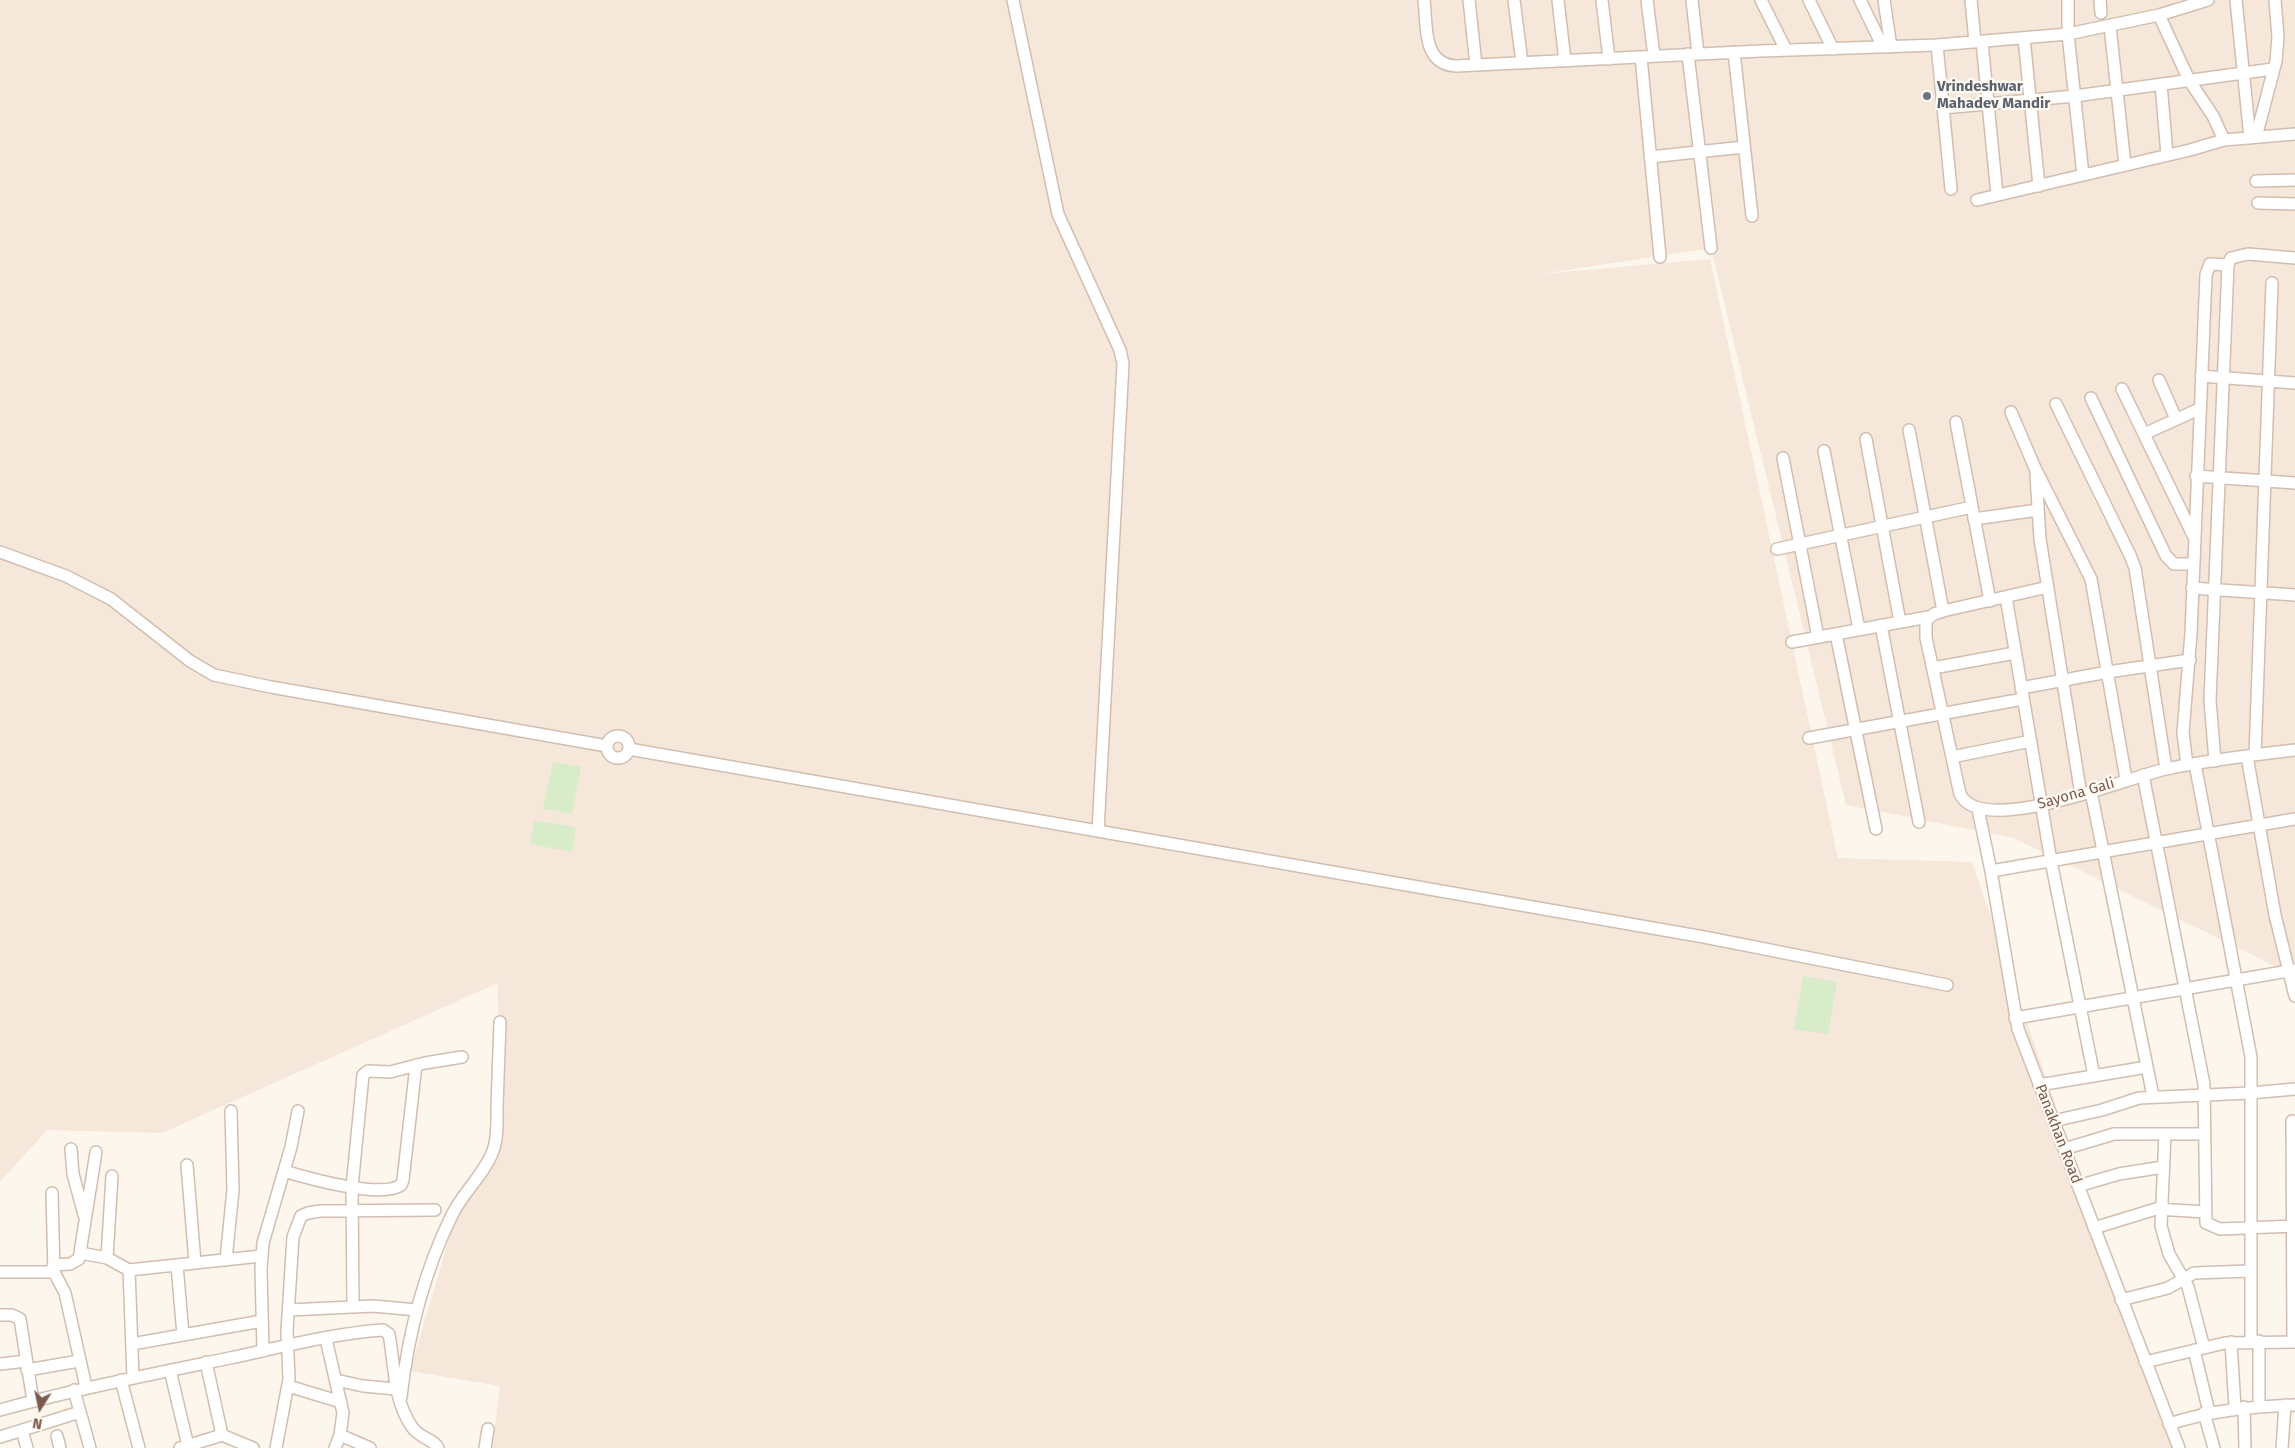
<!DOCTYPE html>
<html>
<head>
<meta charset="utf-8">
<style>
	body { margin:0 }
	#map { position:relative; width:2295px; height:1448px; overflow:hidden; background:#fdf6ec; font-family:"Fira Sans",sans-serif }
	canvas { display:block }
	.north { position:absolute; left:15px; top:1383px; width:50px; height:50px; -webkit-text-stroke:4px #fffaf3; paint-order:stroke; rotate:190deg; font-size:14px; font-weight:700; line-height:20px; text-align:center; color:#7a5c4d }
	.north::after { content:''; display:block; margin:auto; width:18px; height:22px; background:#7a5c4d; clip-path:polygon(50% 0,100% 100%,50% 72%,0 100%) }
</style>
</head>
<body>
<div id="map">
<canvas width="2295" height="1448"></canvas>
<div class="north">N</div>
</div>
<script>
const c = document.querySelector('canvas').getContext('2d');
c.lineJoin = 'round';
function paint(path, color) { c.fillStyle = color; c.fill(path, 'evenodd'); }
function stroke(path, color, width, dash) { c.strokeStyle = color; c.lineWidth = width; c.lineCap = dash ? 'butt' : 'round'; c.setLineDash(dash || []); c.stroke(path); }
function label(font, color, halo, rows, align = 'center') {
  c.font = font + ' "Fira Sans",sans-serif'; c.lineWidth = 4.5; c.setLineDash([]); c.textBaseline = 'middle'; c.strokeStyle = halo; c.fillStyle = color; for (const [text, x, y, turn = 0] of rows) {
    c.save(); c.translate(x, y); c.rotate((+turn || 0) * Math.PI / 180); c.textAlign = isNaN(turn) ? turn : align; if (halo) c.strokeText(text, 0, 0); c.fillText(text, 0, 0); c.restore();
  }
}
paint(new Path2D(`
	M0,0H2295V976L2014,838L1846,805L1711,248L1541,274L1710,259L1838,858L1972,862L2173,1448H492L500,1386L410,1371L458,1208L499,1123L498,983L162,1133L47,1130L0,1182Z`), '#f5e8da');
paint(new Path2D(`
	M553,762L581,767L572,814L543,809Z
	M534,821L576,827L572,852L530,844Z
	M1803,976L1837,982L1828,1034L1794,1029Z`), '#d8ecc9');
const street = new Path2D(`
	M1013,0L1058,214L1120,350L1123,364L1098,831
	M1424,0C1427,26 1422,64 1456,66L1761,51L1937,45L2068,34L2159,15L2208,0
	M1469,0L1476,65
	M1514,0L1522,63
	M1558,0L1565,61
	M1602,0L1609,59
	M1647,0L1654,56
	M1692,0L1698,54
	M1761,0L1786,50
	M1809,0L1833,49
	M1860,0L1883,47
	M1884,0L1891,47
	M1971,0L1975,42
	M2068,0V34L2083,175
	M2100,0L2101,13
	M2236,0L2250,138
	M2159,15L2189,80L2213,116L2224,140
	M2110,26L2125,165
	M2024,38L2039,186
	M1982,42L1997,195
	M1937,45L1951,189
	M1734,52L1752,216
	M1688,54L1711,248
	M1641,57L1660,257
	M2161,84L2167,155
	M1943,108L2075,96L2273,69
	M2256,137L2276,61L2278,37L2275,0
	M1650,157L1744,147
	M2256,181L2295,180
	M1977,200L2190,150L2224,140L2295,134
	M2258,203L2295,204
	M2201,376L2295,383
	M2159,380L2176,419
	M2122,389L2193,535
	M2091,398L2166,556L2174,564H2193
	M2056,404L2130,555L2135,568L2166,769
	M2011,412L2035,468L2091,579L2126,779
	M1956,422L1990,601
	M1909,430L1943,611
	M2144,434L2199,409
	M1866,439L1900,622
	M1824,451L1859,629
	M1783,458L1818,637
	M2036,474L2040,539L2081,795
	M2196,476L2295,483
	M1974,519L2038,510
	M1777,549L1972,507
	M0,552L66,576L111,599L190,661L214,675L271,687L607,746
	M2048,587L1943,611L1934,614L1926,620V638L1960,794C1982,839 2128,777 2166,769C2209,760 2252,755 2295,750
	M2192,588L2295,595
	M2006,597L2051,861L2094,1076
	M1881,625L1919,822
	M1836,634L1876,829
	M1792,642L1928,617
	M1933,668L2015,653
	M2021,688L2108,672L2190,660
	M607 747a11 11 0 1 1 22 0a11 11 0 1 1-22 0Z
	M1809,738L2023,699
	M629,749L1704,937L1947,985
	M2255,755L2272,283
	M2247,756L2275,915L2295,996
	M1952,757L2031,741
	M2215,761L2210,700L2228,265L2231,258L2248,254L2295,258
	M2195,764L2251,1057V1341
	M2187,765L2183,733L2191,633L2206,275L2210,264L2228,265
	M2143,775L2204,1084L2206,1223L2220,1229L2295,1226
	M2091,792L2153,1096
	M1978,809L1991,871L2018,1029L2179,1448
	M1991,871L2295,819
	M2015,1018L2295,970
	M2039,1085L2147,1067
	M2053,1121L2102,1110L2139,1098L2250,1093L2295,1089
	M2292,1121L2293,1342
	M2165,1134L2161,1226L2169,1254L2188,1287L2204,1348
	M71,1149L73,1174L84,1215
	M2064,1149L2114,1134H2205
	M187,1165L195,1263
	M284,1171C307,1178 381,1199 401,1185L403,1180L416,1065
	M2078,1186L2119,1174L2163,1167
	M52,1193L54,1272L65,1293L86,1387
	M2094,1228L2156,1209L2206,1212
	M81,1253L107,1258L129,1270L261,1256
	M107,1258L112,1176
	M226,1260L233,1190L231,1111
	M53,1265L70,1264L79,1259L96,1152
	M177,1265L183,1335
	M129,1270L133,1377
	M0,1272H54
	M2121,1300L2168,1288L2194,1273L2250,1271
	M353,1307L352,1187L363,1075L368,1071L390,1072L425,1063L462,1057
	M289,1310L373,1306L417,1310
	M0,1315H12L20,1319L33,1401
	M326,1339L343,1413L340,1435L335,1448
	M2259,1341V1406
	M2231,1342L2235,1408
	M132,1344L262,1321
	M2194,1350L2209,1412
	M263,1351L261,1269L263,1243L291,1147L298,1111
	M206,1362L222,1435
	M2145,1362L2225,1343L2295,1342
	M0,1364L26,1361
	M27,1370L79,1361
	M170,1370L188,1446
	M121,1380L139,1448
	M336,1380L363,1386L396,1389
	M288,1386L341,1402
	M74,1390L90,1448
	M401,1397C408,1334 424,1272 452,1215C463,1192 484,1175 493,1151C498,1137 497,1120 497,1106C498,1078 499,1050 500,1022
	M2244,1407L2245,1448
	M0,1410C76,1389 153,1374 230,1358C277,1348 335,1333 383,1330L389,1334C395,1367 393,1399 412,1427C418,1437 435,1440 438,1448
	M2204,1413L2214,1448
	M2169,1424C2213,1410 2249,1407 2295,1405
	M22,1430L27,1448
	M340,1435L370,1448
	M57,1436L60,1448
	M0,1437L80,1412
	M180,1448L222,1435L253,1448
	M276,1448L289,1379L287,1331L293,1237L301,1216L308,1213L320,1211L435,1210
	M485,1448L488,1429
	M2282,1448L2285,1405`);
stroke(street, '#d1beb0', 14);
stroke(street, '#fff', 11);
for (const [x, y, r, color] of [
	[1927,96,5,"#6b7280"]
]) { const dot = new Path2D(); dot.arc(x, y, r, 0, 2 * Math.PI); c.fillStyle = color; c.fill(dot); stroke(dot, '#fffaf3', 2); }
label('bold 15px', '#5b616d', '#fffaf3', [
	["Vrindeshwar",1937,87],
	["Mahadev Mandir",1937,104]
], 'left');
label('15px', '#7a5c4d', '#fffaf3', [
	["Sayona Gali",2076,794,-16],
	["Panakhan Road",2058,1134,69]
]);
</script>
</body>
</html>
